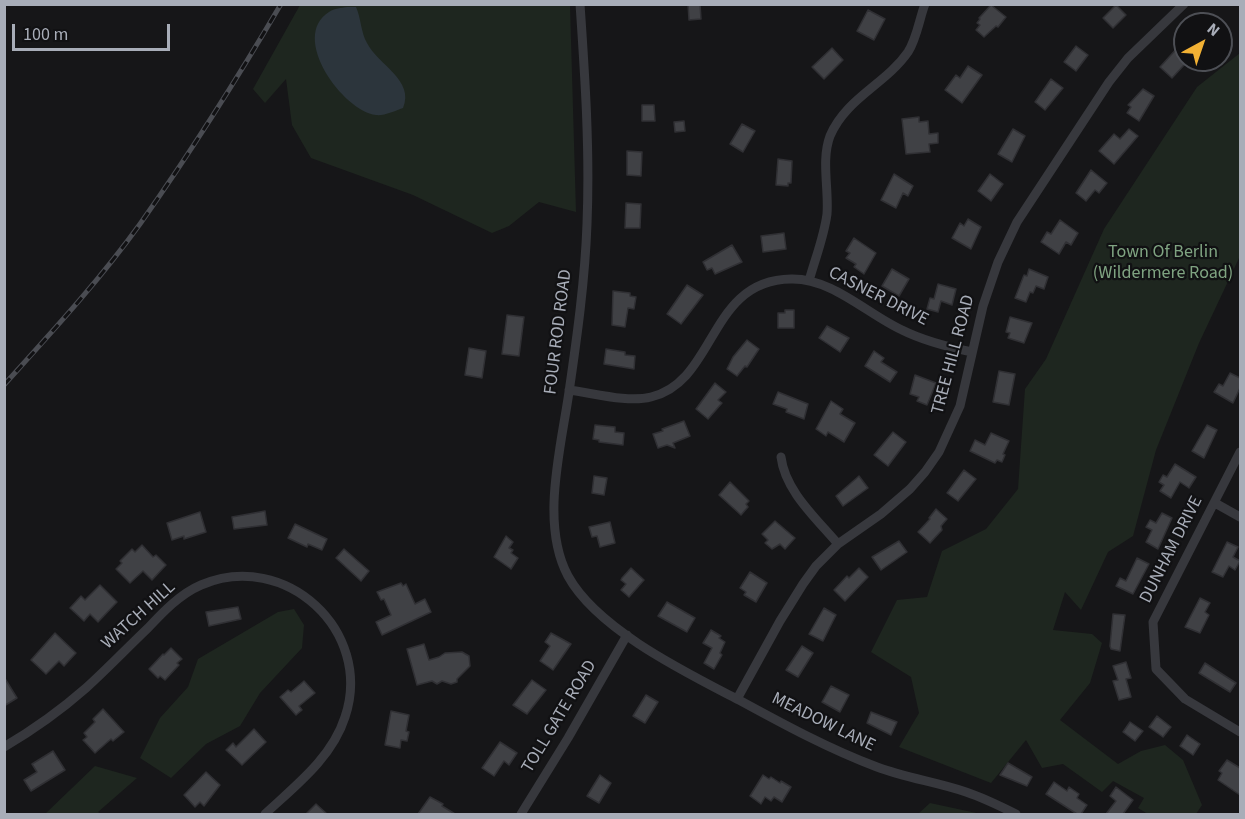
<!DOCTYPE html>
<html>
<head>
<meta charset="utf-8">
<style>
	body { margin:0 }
	#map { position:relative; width:1245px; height:819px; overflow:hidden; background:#161618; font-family:"Source Sans 3",sans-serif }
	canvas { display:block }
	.frame { position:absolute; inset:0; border:6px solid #a8adb8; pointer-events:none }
	.north { position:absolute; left:1173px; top:12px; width:60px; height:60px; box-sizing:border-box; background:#111113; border:2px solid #4d4f55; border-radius:50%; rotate:40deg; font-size:16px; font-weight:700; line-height:24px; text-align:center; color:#a8adb8 }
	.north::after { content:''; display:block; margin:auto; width:21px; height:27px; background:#f2b134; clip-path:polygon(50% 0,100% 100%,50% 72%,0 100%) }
	.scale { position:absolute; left:12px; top:24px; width:158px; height:27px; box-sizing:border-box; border:3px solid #a8adb8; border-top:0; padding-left:8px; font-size:18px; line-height:21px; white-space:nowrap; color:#a8adb8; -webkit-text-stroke:4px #111113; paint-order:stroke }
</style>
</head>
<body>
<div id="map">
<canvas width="1245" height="819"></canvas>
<div class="frame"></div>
<div class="north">N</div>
<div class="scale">100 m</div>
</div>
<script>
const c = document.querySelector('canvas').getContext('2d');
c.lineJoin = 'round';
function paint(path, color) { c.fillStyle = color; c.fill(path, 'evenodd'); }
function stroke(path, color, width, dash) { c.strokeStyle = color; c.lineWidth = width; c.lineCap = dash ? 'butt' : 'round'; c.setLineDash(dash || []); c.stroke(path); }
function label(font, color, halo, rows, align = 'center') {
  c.font = font + ' "Source Sans 3",sans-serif'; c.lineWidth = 4.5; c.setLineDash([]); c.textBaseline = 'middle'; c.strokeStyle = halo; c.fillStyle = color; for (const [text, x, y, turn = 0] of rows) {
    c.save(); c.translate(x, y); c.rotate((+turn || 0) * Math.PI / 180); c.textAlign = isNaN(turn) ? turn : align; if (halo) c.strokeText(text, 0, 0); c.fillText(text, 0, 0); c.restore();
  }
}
paint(new Path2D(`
	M300,5H570L576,212L539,202L509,226L492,233L413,195L311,158L292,125L286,79L265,103L253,89Z
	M1240,53V256L1199,343L1156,450L1133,536L1108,552L1081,610L1065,592L1053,630L1092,634L1102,643L1090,683L1060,720L1118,764L1141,751L1165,745L1183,760L1202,805L1196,814H1148L1138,808L1144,798L1113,781L1102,792L1063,764L1042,768L1026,740L991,783L899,747L919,713L911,677L871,652L897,600L927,597L942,551L986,529L1018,489L1025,389L1046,359L1104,229L1197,87Z
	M294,609L304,625L302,648L260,693L240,726L206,744L171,778L140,758L160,718L188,687L198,659L278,612Z
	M95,766L137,778L98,812L102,814H45Z
	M930,803L981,814H918Z`), '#1e261f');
paint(new Path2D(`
	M347,7H356C361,18 361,33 367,43C378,65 415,80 403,108C395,111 384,116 376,115C343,111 289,37 329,12C334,8 342,8 347,7Z`), '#2c353c');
const building = new Path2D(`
	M688,4H700L701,19L689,20Z
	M991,5L1006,17L998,27L996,26L984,37L976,30L980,25L977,23L980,19L979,18Z
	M1116,5L1126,15L1113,28L1103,18Z
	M868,10L885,19L874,40L857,31Z
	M1180,45L1185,49V64L1172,78L1160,67Z
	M1076,46L1088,55L1076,71L1064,62Z
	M832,48L843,60L824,79L812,67Z
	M968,66L982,75L962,103L945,90L956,75L960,78Z
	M1051,79L1063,88L1045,110L1035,102Z
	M1143,89L1154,96L1139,121L1127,113L1131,107L1128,105Z
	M642,105H654L655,121H642Z
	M919,117V122L928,121L929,134L938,133V143L929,144L930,152L906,154L902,119Z
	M684,121L685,131L675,132L674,122Z
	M742,124L755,131L743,152L730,144Z
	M1013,129L1025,136L1012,162L998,154Z
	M1129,129L1138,136L1114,164L1099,151L1114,134L1120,139Z
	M627,151L642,152L641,176L627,175Z
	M778,159L792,161L791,183H788V186L776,185Z
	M1091,170L1107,183L1099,193L1095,190L1086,201L1076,193Z
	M894,174L913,186L908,196L903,193L896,208L881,200Z
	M990,174L1003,184L991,201L978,191Z
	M626,203L641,204L640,228H625Z
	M968,219L981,227L971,249L952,238L960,223L964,226Z
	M1060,220L1078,233L1071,245L1066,242L1059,254L1041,242L1047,232L1051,234Z
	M784,233L786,249L763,252L761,236Z
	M854,238L876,253L864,274L854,267L856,264L846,258L850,253L846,251Z
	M732,245L742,262L715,274L712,268L707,270L703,262Z
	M892,269L909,279L899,296L882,286Z
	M1029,269L1048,277L1044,289L1036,286L1033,293L1030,292L1026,302L1015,298L1024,275L1027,276Z
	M938,284L956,289L952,305L941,301L938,312L927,309L930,298L934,299Z
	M687,285L703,295L681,324L667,314Z
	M613,291L630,293V296L636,297L634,309L628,308L625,327L612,325Z
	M785,310H794V328H778V313H785Z
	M507,315L524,317L519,356L502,354Z
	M1010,317L1032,323L1024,343L1008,338L1010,333L1006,332Z
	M827,326L849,338L840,352L819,338Z
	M747,340L759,349L747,367L745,366L737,376L727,369L733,357Z
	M469,348L486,351L482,378L465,375Z
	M606,349L625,352V355L635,356L634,369L604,364Z
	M874,351L884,358L881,362L897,372L890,382L865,366Z
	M999,371L1015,374L1009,405L993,402Z
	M1230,373L1240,378V388L1233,403L1214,392L1219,384L1223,386Z
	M915,375L936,383L927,405L917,401L919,397L910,394Z
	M715,383L726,392L718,400L722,403L708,419L696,409Z
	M778,392L808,404L804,419L786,412L787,409L773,404Z
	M831,401L843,409L840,414L855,423L844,442L828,432L826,436L816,429Z
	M684,421L690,436L673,443L675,448L667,445L658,448L653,434L663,431L662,429Z
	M595,425L615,427V432L624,433L623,445L599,442V440L593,439Z
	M1207,425L1217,430L1204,458L1192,451Z
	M893,432L906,442L888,466L874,455Z
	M991,433L1009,441L1003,454L1005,455L1002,462L997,460L995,463L970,451L975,440L985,445Z
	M1175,464L1196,477L1189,488L1180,482L1171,498L1160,491L1164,485L1159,482L1163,475L1167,477Z
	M964,470L976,479L958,501L947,493Z
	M594,476L607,478L604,495L592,493Z
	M859,476L868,488L843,506L836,496Z
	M730,482L749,501L746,504L748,507L741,515L719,495Z
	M936,509L947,519L941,526L942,530L930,543L918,532L930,519L929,518Z
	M265,511L267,525L234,529L232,517Z
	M200,512L206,532L184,539V536L172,540L167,523Z
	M1162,513L1172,518L1158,549L1146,542L1152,530L1146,527L1150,520L1156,523Z
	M775,521L795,538L785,549L780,544L772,549L765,543L768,540L762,534Z
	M610,522L615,543L600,547L597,536L592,537L589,527Z
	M295,524L327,539L322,550L308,544L307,547L288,538Z
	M506,536L513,542L509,548L513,550L511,553L518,558L511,569L494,557Z
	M899,541L907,552L881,570L872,557Z
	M1227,542L1238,547L1233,557L1240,561L1235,570L1229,566L1223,577L1212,572Z
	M142,545L153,557L156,555L166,565L152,580L143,571L130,583L116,569L122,563L120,561L132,549L135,552Z
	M344,549L369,571L361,581L336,558Z
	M1137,558L1149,564L1133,594L1116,586L1120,578L1126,581Z
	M631,568L644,580L629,597L621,590L626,584L621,580L622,578Z
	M859,568L868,577L845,601L834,590L847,576L849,578Z
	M750,572L767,583L756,602L744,595L746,592L740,588Z
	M401,583L403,586L406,584L415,604L425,599L431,612L382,635L376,622L391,615L384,599L381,600L377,592Z
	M100,585L117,602L98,622L90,614L84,621L70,608L81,596L85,600Z
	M1200,598L1210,603L1205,612L1209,615L1200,633L1185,627Z
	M667,602L695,618L687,632L658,616Z
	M238,607L241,619L209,626L206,612Z
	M824,608L836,615L823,641L809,634Z
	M1113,614L1125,615L1120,651L1111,649L1110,646Z
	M711,630L721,636L719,638L725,642L720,653L722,655L714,669L704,663L712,648L703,643Z
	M55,633L76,653L64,666L59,661L46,674L31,660Z
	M551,633L571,644L553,670L540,661L550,646L545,642Z
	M424,644L429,660L439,657L445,653L462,652L469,656L470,666L457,679V682L451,684L442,681L437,684L432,681L417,685L407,649Z
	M802,646L813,653L798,677L786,670Z
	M171,648L182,659L177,663L179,665L165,680L160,676L158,678L149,669L163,654L164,655Z
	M1126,662L1131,678L1126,679L1131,697L1119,700L1113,681L1118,680L1113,666Z
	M1205,663L1236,683L1230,692L1199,673Z
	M4,677L17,698L4,706Z
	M532,680L546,690L527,714L513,705Z
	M304,681L315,693L299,706L302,710L296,715L280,697L288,690L291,692Z
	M831,686L849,695L840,712L822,702Z
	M646,695L658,702L645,723L633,716Z
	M103,709L124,732L113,741L111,739L95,753L83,740L87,737L84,733L95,722L93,719Z
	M391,711L409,715L406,731L409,732L407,741L401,740L400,748L385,745Z
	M871,712L897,722L891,735L867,723Z
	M1157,716L1171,727L1163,737L1149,727Z
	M1130,722L1143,731L1135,741L1123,732Z
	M254,729L266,742L242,765L226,750L233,743L236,747Z
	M1187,735L1200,744L1193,755L1180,746Z
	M500,742L517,753L509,765L504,761L494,776L482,768Z
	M53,751L65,770L31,791L24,780L37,772L32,764Z
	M1227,760L1240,768V795L1218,780L1222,773L1219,771Z
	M1008,763L1032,777L1027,786L1000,775Z
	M206,772L220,785L204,806L200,802L195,807L184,795Z
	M600,775L611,783L599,803L587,796Z
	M763,775L769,779L771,777L780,783L781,781L791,787L782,802L774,797L771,801L765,797L761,804L750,796Z
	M1054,782L1067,791L1069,787L1079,794L1077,798L1087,805L1081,814H1077L1046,794Z
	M1116,787L1133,800L1123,814H1106L1116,801L1110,796Z
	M430,797L443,804L442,806L455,814H418Z
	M316,804L327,814H306Z`);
paint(building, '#404145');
stroke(building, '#303034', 1.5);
stroke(new Path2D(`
	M580,4C585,77 590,150 587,224C585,280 577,337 569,392C561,448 540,524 568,576C597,629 685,672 739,700C783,724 829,749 877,767C906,778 937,782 966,792C984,798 1000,806 1016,814
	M809,281C815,259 824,237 827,214C829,189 821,160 830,136C846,98 886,84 908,52C917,38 919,20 925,4
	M569,390C593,393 628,403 651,397C717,381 708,280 791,279C832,278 867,314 902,330C924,341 948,347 972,352
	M1240,452L1153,622L1156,669L1185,699L1240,732
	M781,457C785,491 817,519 838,544
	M1215,503L1240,517
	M737,699L780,621L803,584L816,566L838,544L881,514L910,489L925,472L939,452L960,406L983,306L998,262L1017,222L1109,82L1128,58L1184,4
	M4,747C33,730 61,710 86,688C107,669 127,648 148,628C163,612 180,594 201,585C285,549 374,631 345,717C332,758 295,786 265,814
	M521,814L568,738L627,635`), '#37383d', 9);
const rail = new Path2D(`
	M4,385C51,333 99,281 140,224C190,153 237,79 281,4`);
stroke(rail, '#4a4c52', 5);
stroke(rail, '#111113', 3, [9]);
label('18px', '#7fa381', '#111113', [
	["Town Of Berlin",1163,253],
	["(Wildermere Road)",1163,274]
]);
label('18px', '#a8adb8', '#111113', [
	["CASNER DRIVE",878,297,27],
	["FOUR ROD ROAD",559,332,-83],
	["TREE HILL ROAD",954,355,-75],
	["DUNHAM DRIVE",1172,550,-63],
	["WATCH HILL",139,616,-42],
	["TOLL GATE ROAD",560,717,-59],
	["MEADOW LANE",823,723,26]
]);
</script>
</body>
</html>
